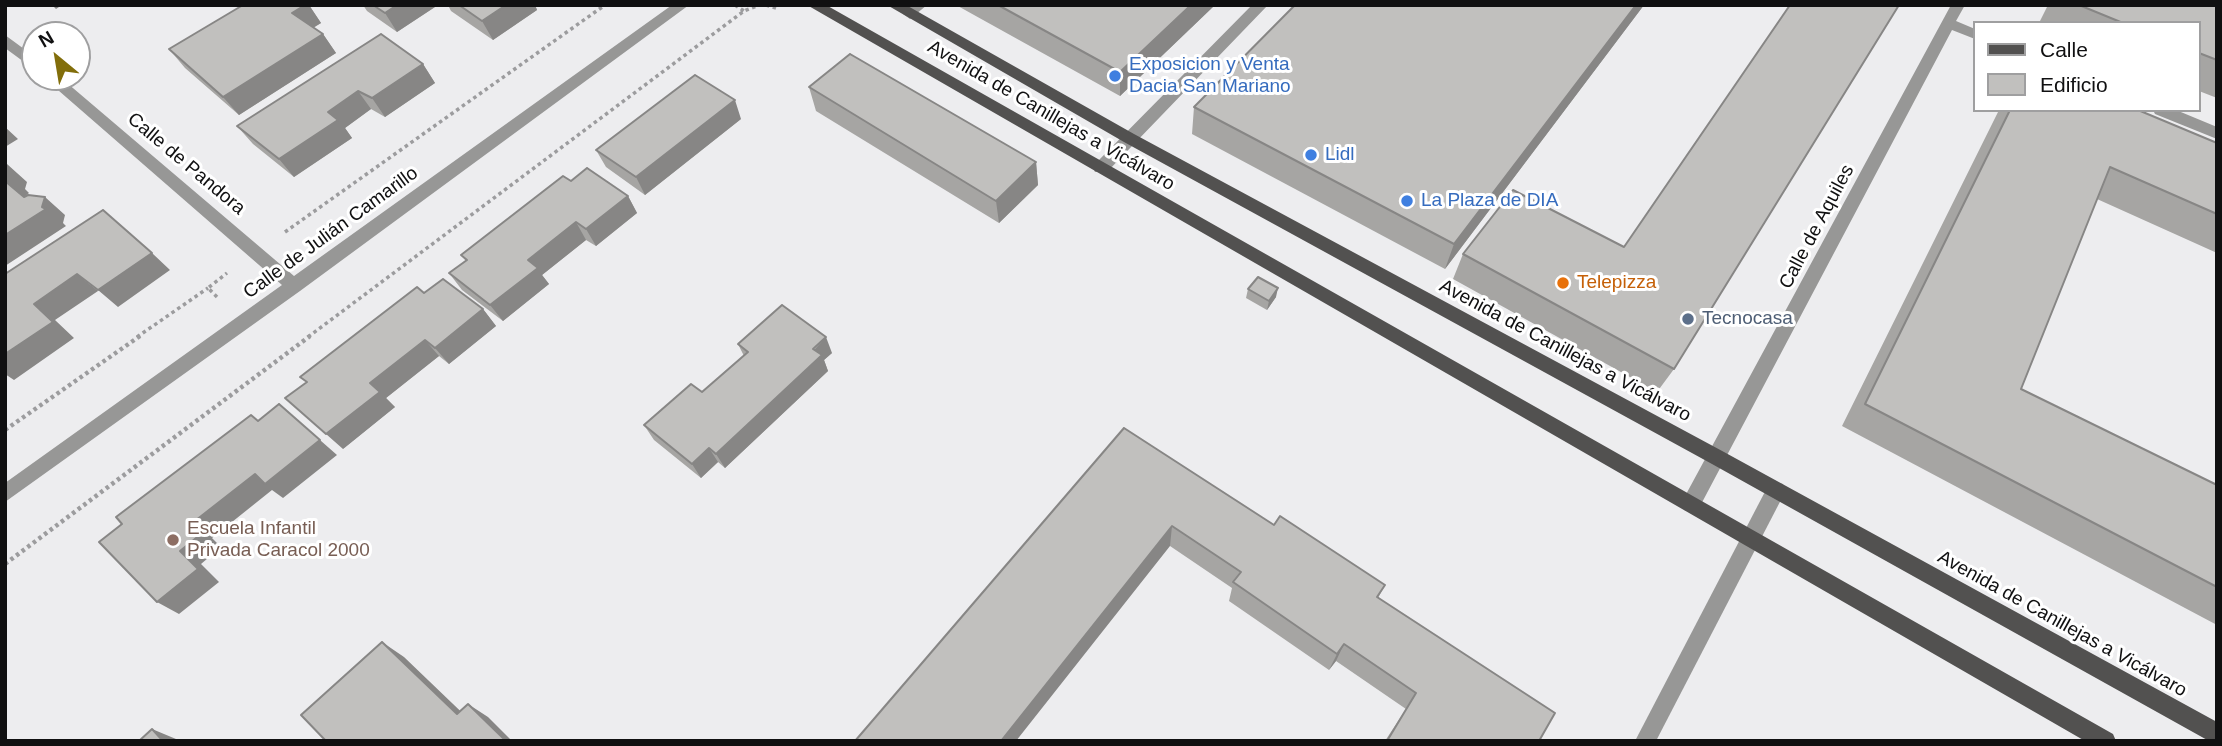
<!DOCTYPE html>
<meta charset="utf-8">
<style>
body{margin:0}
#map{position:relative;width:2222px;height:746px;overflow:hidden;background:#ededef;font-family:Helvetica,sans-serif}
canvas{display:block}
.frame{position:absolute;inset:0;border:7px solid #101011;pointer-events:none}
.legend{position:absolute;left:1973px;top:21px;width:228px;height:91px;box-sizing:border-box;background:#fff;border:2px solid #9f9fa0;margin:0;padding:9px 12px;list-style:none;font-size:21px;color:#101011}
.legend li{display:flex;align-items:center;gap:14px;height:35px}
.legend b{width:35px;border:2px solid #9f9fa0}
.north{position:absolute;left:21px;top:21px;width:70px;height:70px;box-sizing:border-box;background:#fff;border:2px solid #9f9fa0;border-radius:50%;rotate:330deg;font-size:19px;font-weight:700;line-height:28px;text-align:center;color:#101011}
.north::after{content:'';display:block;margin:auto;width:24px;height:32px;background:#826e0b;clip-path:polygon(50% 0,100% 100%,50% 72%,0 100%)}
</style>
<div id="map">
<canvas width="2222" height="746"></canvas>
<div class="frame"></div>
<ul class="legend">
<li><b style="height:9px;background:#525150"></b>Calle</li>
<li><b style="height:19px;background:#c1c0be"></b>Edificio</li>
</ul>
<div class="north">N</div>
</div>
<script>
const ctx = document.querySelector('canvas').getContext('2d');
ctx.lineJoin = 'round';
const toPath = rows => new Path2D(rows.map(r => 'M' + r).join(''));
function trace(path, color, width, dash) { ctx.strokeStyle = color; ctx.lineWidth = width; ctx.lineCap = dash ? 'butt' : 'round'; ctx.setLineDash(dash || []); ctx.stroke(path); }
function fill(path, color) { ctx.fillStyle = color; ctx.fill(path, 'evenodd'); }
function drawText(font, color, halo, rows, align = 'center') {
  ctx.font = font + ' Helvetica,sans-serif'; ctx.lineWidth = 6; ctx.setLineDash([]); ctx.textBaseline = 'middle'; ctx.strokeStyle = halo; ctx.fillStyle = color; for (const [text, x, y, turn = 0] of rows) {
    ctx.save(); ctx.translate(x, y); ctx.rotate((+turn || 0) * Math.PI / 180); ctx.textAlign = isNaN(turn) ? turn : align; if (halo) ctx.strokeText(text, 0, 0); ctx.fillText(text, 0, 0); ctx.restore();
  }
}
trace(toPath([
 [735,5,744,11],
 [766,5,779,9],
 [285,232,605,5],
 [217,297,208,288,227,273],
 [137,337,208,288],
 [308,337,744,11,759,5]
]), '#9c9c9e', 3.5, [3.5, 3.5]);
trace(toPath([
 [5,430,140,336],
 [5,564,310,336]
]), '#9c9c9e', 4.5, [3.5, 3.5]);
fill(toPath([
 [1776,482,1783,484,1785,490,1783,496,1656,741,1635,741,1769,484,1776,482]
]), '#979796');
fill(toPath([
 [672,5,689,5,300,291,5,502,5,483,282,285,43,77,60,77,294,276,672,5],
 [911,5,927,5,910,19,903,14,911,5],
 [1252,5,1268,5,1107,172,1095,172,1093,168,1095,164,1252,5],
 [1951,5,1965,5,1956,21,1975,29,1975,39,1952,30,1698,510,1691,512,1684,510,1682,504,1684,498,1951,5],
 [5,35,35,57,35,70,5,48,5,35],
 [2153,110,2176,110,2217,127,2217,139,2155,114,2153,110]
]), '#979796');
fill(toPath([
 [807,5,826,5,2113,734,2116,741,2085,741,807,5],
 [887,5,906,5,1134,134,1724,452,2217,722,2217,741,2209,741,1712,464,1124,142,887,5]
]), '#525150');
fill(toPath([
 [243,5,309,5,321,23,313,28,323,34,336,53,239,115,185,68,169,49],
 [363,5,438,5,397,32,367,11],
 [448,5,535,5,537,10,493,40,451,11],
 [956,5,1215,5,1120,96],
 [1644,5,1445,269,1192,134,1194,107],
 [2048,5,2217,5,2217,98,2199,91,2199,23,2039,23],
 [423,64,435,83,385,117,371,109,345,128,352,138,294,177,253,144,237,126],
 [809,87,1036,162,1038,185,999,223,816,111],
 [1999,110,2138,110,2217,143,2217,253,2097,199,2021,389,2217,485,2217,625,1842,426],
 [741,119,645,195,606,167,596,150],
 [571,181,628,196,637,213,596,246,586,240,542,275,549,284,503,321,462,290,449,273,466,261,461,255],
 [1463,254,1674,369,1657,392,1453,279],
 [1248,289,1276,297,1267,310,1246,298],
 [424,293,483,309,496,326,449,364,439,356,386,398,395,407,343,449],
 [738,344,832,353,824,360,828,371,725,468,718,462,701,478,654,440,644,425,702,392,744,356],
 [1124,428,1274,525,1385,585,1378,598,1539,741,1385,741,1406,709,1336,661,1329,670,1229,601,1232,588,1170,546]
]), '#a6a5a3');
fill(toPath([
 [52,5,62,5,56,9],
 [305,5,309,5,321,23,306,32,292,13],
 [397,5,438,5,397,32,385,13],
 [506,5,535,5,537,10,493,40,482,21],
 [1191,5,1215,5,1120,96,1120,72],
 [1636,5,1644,5,1445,269,1454,244],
 [323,34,336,53,239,115,223,97],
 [423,64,435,83,385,117,372,98],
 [358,91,371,109,345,128,352,138,294,177,279,159,328,112],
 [735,100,741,119,645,195,636,177],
 [5,127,18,139,5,147],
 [1036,162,1038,185,999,223,996,201],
 [7,164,27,182,25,189,29,193,24,197,42,207,45,197,65,215,63,223,66,226,5,266,5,169],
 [628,196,637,213,596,246,586,229],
 [576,222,586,240,542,275,549,284,503,321,490,305,528,260],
 [152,253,170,270,118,307,98,290],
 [77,274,98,291,55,320,74,338,14,380,5,374,5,354,34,304],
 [1278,288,1276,297,1267,310,1269,301],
 [483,309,496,326,449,364,435,348],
 [826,337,832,353,824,360,828,371,725,468,716,454],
 [425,340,439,356,386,398,395,407,343,449,326,434,370,383],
 [279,404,337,455,283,498,272,490,212,538,221,547,201,564,219,582,179,614,157,602,191,524],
 [709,448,718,462,701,478,692,464],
 [1172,526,1170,546,1016,741,1001,741],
 [382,642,404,657,477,727,457,714],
 [1344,644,1336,661,1329,670,1337,654],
 [468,704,488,717,512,741,504,741],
 [152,729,176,739,178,741,163,741]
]), '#878685');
const building = toPath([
 [243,5,305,5,292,13,323,34,223,97,169,49,243,5],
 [373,5,397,5,385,13,373,5],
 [459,5,506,5,482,21,459,5],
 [998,5,1191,5,1120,72,998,5],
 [1295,5,1636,5,1454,244,1194,107,1295,5],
 [1790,5,1899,5,1674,369,1463,254,1513,190,1624,247,1790,5],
 [2079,5,2217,5,2217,60,2199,53,2199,23,2123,23,2079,5],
 [381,34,423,64,372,98,358,91,328,112,338,120,279,159,237,126,381,34],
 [850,54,1036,162,996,201,809,87,850,54],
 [695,75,735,100,636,177,596,150,695,75],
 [2010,110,2138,110,2217,143,2217,214,2110,167,2021,389,2217,485,2217,587,1865,404,2010,110],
 [587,168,628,196,586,229,576,222,528,260,538,268,490,305,449,273,467,260,461,255,563,176,571,181,587,168],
 [5,181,24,197,28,195,45,197,42,207,46,209,5,235,5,181],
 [103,210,152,253,98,290,77,274,34,304,53,322,5,354,5,274,103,210],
 [1258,277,1278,288,1269,301,1248,289,1258,277],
 [443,279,483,309,435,348,425,340,370,383,380,392,326,434,285,398,307,382,300,377,417,287,424,293,443,279],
 [782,305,826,337,813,349,822,355,716,454,709,448,692,464,644,425,691,384,702,392,748,352,738,344,782,305],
 [279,404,320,440,265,484,255,474,191,524,201,534,180,551,198,569,157,602,99,542,122,524,116,517,251,415,258,421,279,404],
 [1124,428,1274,525,1280,516,1385,585,1377,597,1555,713,1539,741,1387,741,1416,693,1344,644,1337,654,1233,582,1241,572,1172,526,1001,741,855,741,1124,428],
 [382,642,457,714,468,704,505,740,326,741,301,715,382,642],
 [152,729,163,741,139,741,152,729]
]);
fill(building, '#c1c0be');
trace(building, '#878685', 2);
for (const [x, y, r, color] of [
 [1115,76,7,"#3f7fe0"],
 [1311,155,7,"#3f7fe0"],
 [1407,201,7,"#3f7fe0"],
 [1563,283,7,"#e8710a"],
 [1688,319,7,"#5c6f8a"],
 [173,540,7,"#8d6e63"]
]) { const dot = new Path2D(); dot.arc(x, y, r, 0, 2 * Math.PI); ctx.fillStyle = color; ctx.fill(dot); trace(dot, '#fff', 2.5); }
drawText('19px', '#366cbe', '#fff', [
 ["Exposicion y Venta",1129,65],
 ["Dacia San Mariano",1129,87],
 ["Lidl",1325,155],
 ["La Plaza de DIA",1421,201]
], 'left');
drawText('19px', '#101011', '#fff', [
 ["Avenida de Canillejas a Vicálvaro",1051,116,30],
 ["Calle de Pandora",186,164,40],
 ["Calle de Aquiles",1817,227,-62],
 ["Calle de Julián Camarillo",331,233,-36],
 ["Avenida de Canillejas a Vicálvaro",1565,351,28],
 ["Avenida de Canillejas a Vicálvaro",2062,624,29]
]);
drawText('19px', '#c56008', '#fff', [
 ["Telepizza",1577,283]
], 'left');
drawText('19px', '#4e5e75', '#fff', [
 ["Tecnocasa",1702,319]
], 'left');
drawText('19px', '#785e54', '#fff', [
 ["Escuela Infantil",187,529],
 ["Privada Caracol 2000",187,551]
], 'left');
</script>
